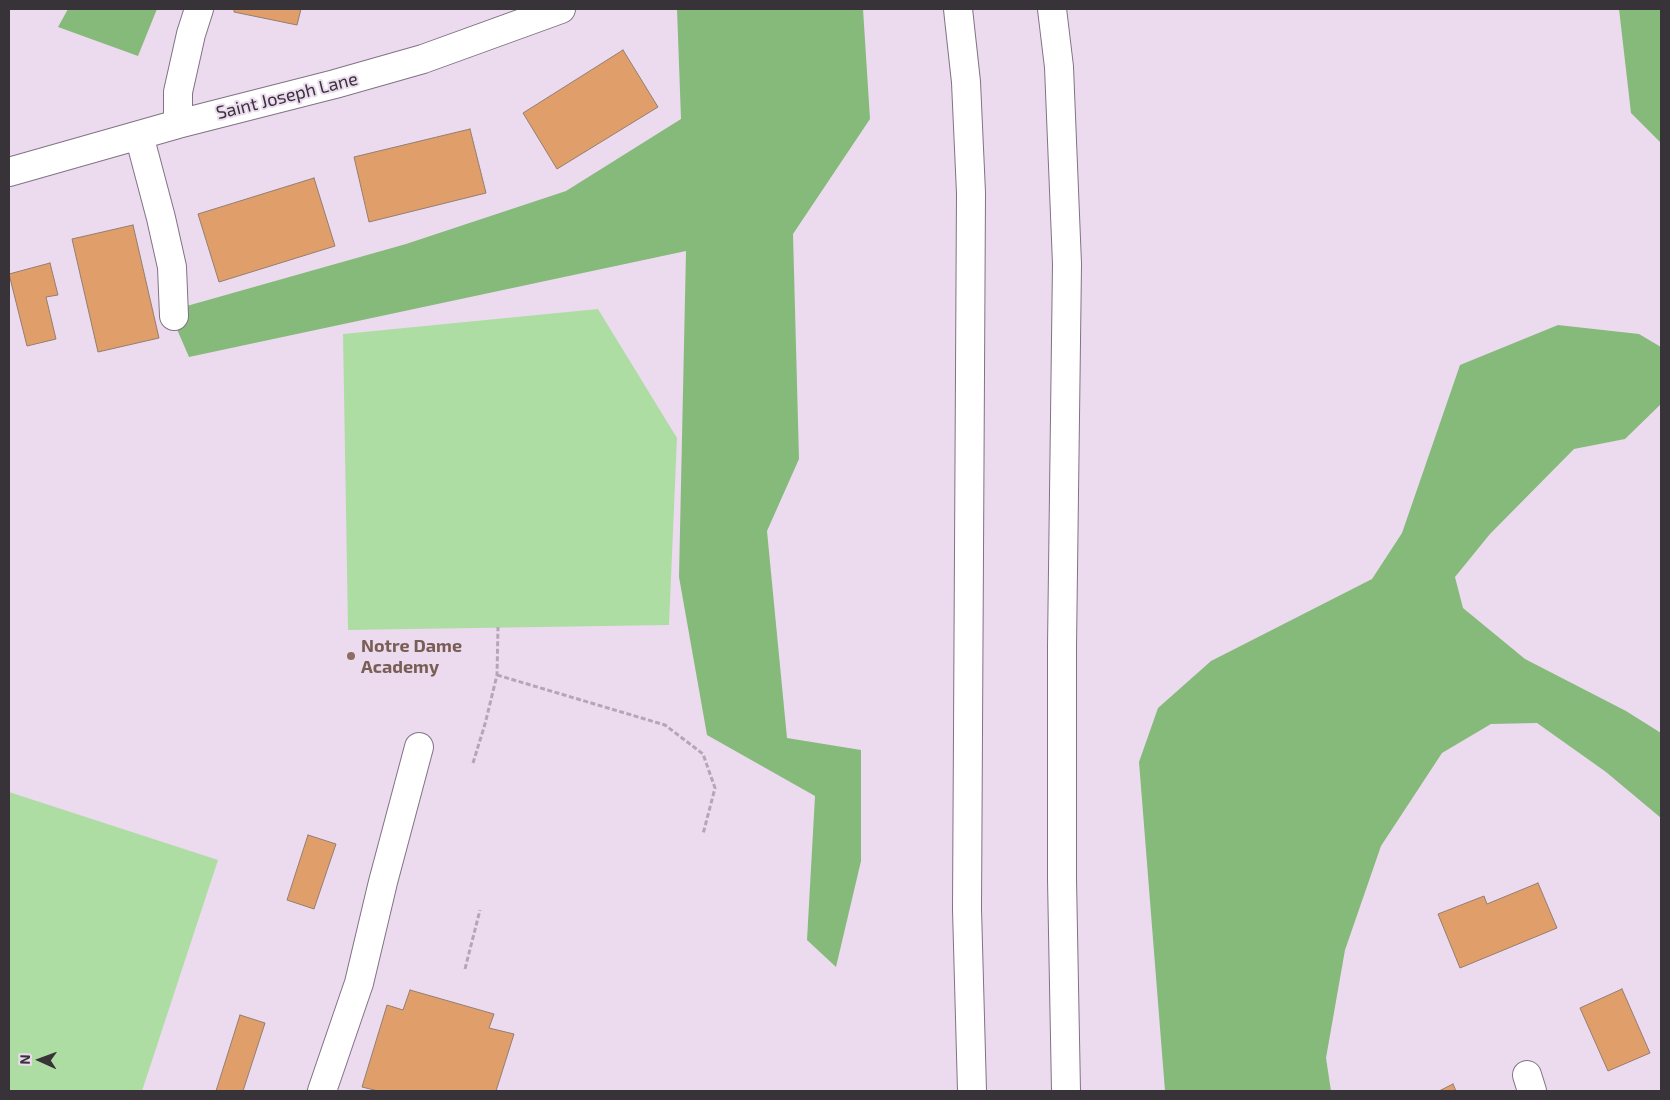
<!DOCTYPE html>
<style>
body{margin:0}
#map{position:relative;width:1670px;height:1100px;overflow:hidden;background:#ecdbef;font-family:"Exo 2",sans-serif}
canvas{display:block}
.frame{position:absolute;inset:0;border:10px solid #383239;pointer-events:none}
.north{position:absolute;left:15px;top:1035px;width:50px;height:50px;-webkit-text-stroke:4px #ecdbef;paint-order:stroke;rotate:272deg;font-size:14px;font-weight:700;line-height:20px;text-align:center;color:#383239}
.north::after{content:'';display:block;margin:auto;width:18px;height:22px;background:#383239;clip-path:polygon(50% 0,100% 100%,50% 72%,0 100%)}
</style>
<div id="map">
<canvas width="1670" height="1100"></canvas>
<div class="frame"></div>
<div class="north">N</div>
</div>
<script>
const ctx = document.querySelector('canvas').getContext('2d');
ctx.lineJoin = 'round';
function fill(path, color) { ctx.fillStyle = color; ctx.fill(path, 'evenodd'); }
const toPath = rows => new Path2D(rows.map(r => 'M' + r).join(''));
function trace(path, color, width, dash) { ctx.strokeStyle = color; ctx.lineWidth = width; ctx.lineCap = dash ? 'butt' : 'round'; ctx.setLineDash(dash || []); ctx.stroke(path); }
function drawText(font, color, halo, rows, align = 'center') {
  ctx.font = font + ' "Exo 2",sans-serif'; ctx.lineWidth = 4; ctx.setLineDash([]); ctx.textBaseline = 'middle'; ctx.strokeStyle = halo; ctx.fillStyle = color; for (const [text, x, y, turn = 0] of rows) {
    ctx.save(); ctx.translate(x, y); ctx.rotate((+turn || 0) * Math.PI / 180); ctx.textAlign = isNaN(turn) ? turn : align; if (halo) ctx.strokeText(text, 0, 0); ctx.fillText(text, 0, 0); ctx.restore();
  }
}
fill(toPath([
 [598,309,677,438,669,625,348,630,343,334],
 [9,792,218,860,142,1091,9,1091]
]), '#aedda4');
fill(toPath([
 [68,9,157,9,138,56,58,27],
 [677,9,863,9,870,119,793,234,799,459,767,531,787,738,861,750,861,861,836,967,807,940,815,796,707,735,679,577,686,251,189,357,169,311,406,244,566,191,681,119],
 [1619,9,1661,9,1661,143,1631,113],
 [1558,325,1639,334,1661,347,1661,404,1625,439,1574,449,1490,534,1455,577,1463,608,1525,659,1626,711,1661,733,1661,818,1606,772,1537,723,1491,724,1442,753,1381,846,1345,950,1326,1058,1331,1091,1165,1091,1139,762,1158,708,1211,661,1372,579,1402,533,1460,365]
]), '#86ba7b');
const building = toPath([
 [234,9,301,9,297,25,234,12,234,9],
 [623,50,658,107,557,169,523,113,623,50],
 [470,129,486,193,369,222,354,157,470,129],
 [314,178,335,246,219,282,198,214,314,178],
 [133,225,159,338,98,352,72,239,133,225],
 [50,263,58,295,46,297,56,339,27,346,9,274,50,263],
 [308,835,336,844,314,909,287,900,308,835],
 [1538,883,1557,928,1460,968,1438,914,1484,896,1487,904,1538,883],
 [1622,989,1650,1053,1608,1071,1580,1008,1622,989],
 [410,990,494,1014,489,1028,514,1034,496,1091,378,1091,362,1087,387,1005,403,1010,410,990],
 [240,1015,265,1023,243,1091,216,1091,240,1015],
 [1453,1084,1456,1091,1439,1091,1453,1084]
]);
fill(building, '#e09e6a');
trace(building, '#927e70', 1);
const minor = toPath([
 [178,124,178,92,191,34,199,9],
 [139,135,161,218,172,267,174,316],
 [9,172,178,124,335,84,423,59,561,9],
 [1527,1075,1532,1091],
 [322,1091,359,983,383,882,419,747]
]);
const highway = toPath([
 [958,9,966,82,971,193,967,909,972,1091],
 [1052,9,1059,67,1067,264,1062,646,1062,879,1066,1091]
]);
trace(minor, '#817284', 30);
trace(highway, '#817284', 30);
trace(toPath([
 [497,675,665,725,703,754,715,788,703,834],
 [473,763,485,724,497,675,498,627],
 [465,969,480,910]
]), '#b4a6b6', 3, [5, 2.5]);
trace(minor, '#fff', 28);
trace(highway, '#fff', 28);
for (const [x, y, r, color] of [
 [351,656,5,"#8d6e63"]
]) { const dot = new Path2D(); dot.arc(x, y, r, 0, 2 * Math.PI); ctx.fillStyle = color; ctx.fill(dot); trace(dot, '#ecdbef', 2); }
drawText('18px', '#383239', '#ecdbef', [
 ["Saint Joseph Lane",287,96,-14]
]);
drawText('bold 18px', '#785e54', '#ecdbef', [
 ["Notre Dame",361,646],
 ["Academy",361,667]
], 'left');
</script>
